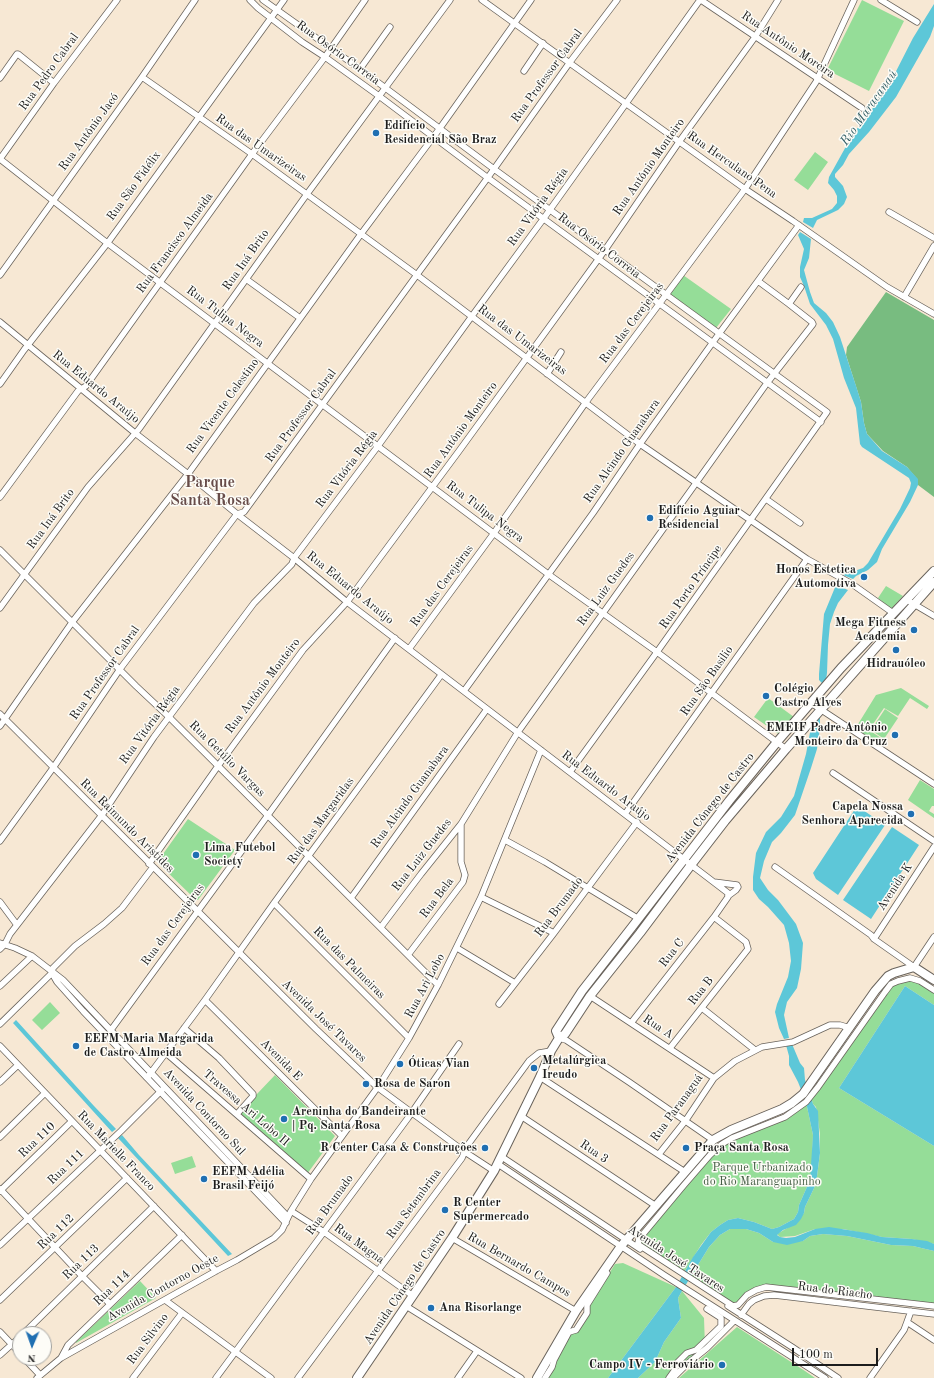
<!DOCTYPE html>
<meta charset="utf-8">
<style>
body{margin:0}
#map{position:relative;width:934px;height:1378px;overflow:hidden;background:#f7e8d4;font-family:"Old Standard TT",serif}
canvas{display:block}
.north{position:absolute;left:12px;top:1326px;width:40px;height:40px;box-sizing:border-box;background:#fdfcf7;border:1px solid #a3a29f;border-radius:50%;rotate:182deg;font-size:11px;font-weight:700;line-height:16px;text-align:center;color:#1c1c1c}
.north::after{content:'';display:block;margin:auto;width:14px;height:18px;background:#1f6fb2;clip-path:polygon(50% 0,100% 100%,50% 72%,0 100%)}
.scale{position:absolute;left:792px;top:1348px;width:86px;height:18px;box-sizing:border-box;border:2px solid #1c1c1c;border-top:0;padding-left:5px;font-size:12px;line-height:14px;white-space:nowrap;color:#1c1c1c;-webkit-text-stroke:3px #fdfcf7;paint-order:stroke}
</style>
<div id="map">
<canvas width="934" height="1378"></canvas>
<div class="north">N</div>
<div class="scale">100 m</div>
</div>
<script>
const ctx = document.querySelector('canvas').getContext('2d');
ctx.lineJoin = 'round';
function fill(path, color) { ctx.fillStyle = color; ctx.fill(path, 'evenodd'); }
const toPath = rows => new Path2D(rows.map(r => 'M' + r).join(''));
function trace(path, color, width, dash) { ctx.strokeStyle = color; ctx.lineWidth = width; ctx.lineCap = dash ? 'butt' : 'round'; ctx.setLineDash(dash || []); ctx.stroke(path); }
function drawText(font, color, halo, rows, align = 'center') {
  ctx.font = font + ' "Old Standard TT",serif'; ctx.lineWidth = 3; ctx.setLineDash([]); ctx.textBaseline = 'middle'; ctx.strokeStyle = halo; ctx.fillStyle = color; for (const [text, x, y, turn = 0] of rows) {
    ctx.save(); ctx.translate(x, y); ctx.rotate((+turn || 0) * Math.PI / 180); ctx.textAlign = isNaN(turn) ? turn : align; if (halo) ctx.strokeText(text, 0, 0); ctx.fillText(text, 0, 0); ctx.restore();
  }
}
fill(toPath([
 [862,0,904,21,869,91,827,70],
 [815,152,828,162,808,190,794,180],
 [683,275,731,309,716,328,669,294],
 [886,586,903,596,891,609,878,598],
 [901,688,929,706,927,709,910,698,898,716,884,708,869,730,884,740,880,745,855,729,876,695],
 [768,698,794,717,780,735,754,717],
 [885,709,898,718,884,739,871,730],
 [920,780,934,789,934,806,932,806,929,811,934,814,934,818,908,800],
 [188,819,235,850,198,900,196,900,158,863,158,861],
 [910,978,934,990,934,1005,905,986,839,1088,934,1146,934,1244,912,1239,882,1237,843,1229,815,1229,795,1236,780,1237,777,1234,789,1227,804,1213,805,1207,816,1184,820,1153,820,1134,816,1107,813,1104,811,1097,891,984],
 [50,1002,60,1013,42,1030,32,1020],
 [275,1075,335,1136,307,1174,239,1113],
 [806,1102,813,1135,812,1165,810,1180,799,1205,798,1212,794,1219,779,1227,772,1229,754,1222,738,1218,728,1220,720,1225,711,1232,701,1245,683,1274,639,1245,638,1240,722,1144,785,1117],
 [192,1156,196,1167,175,1174,171,1163],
 [730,1229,746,1229,759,1233,773,1242,803,1241,810,1236,823,1234,847,1236,891,1245,913,1246,934,1251,934,1306,760,1288,736,1306,690,1278,709,1247,720,1235],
 [623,1263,676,1287,608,1378,544,1378,615,1264],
 [140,1281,156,1298,76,1343,76,1342],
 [682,1291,704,1318,705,1347,669,1378,638,1378,655,1362,664,1342,681,1318,678,1298],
 [737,1327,805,1371,815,1378,679,1378]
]), '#95dd98');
fill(toPath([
 [886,292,934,320,934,497,918,485,917,479,907,467,883,451,867,434,864,423,861,402,846,355,847,347]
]), '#78bc80');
fill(toPath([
 [934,4,934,26,930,37,896,97,869,132,849,154,843,165,835,174,835,177,843,186,847,197,844,204,838,210,817,220,813,228,803,222,804,218,812,218,832,209,837,203,837,196,834,190,828,183,829,177,854,132,863,122,889,85,913,38],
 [800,232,811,239,809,258,804,270,810,292,814,303,826,313,833,322,840,337,857,389,861,402,864,423,867,434,882,451,907,467,918,479,918,485,910,502,882,549,877,562,868,570,856,576,853,579,843,575,863,568,868,563,900,509,910,488,911,483,909,478,862,447,860,444,856,408,844,378,833,339,826,325,810,304,804,286,800,277,800,267,804,249,798,235],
 [836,585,848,590,838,603,834,612,830,624,828,645,827,673,826,680,822,683,819,680,819,674,824,614],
 [820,717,820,728,817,749,811,768,795,815,781,833,772,842,764,861,760,878,768,890,778,900,796,924,803,943,801,969,797,988,787,1002,784,1015,789,1038,784,1039,779,1028,775,1012,777,1004,788,977,791,961,789,943,784,925,768,907,759,899,753,890,753,877,756,853,766,832,781,817,794,796,806,754,811,727],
 [857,806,885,825,838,895,816,879,813,873],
 [892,827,919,845,871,919,843,900],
 [905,986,934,1005,934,1146,839,1088],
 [16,1020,94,1106,116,1129,112,1132,13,1023],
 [792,1044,800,1063,804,1068,805,1080,811,1097,813,1104,818,1111,820,1153,816,1184,805,1207,804,1213,801,1219,796,1225,783,1230,777,1235,780,1237,786,1238,795,1237,815,1229,829,1227,867,1233,882,1237,912,1239,927,1241,934,1244,934,1251,913,1246,891,1245,847,1236,823,1234,810,1236,803,1241,787,1245,773,1242,759,1233,746,1229,730,1229,720,1235,709,1247,682,1291,678,1298,681,1318,664,1342,655,1362,638,1378,608,1378,676,1287,693,1257,711,1232,720,1225,728,1220,738,1218,754,1222,772,1229,779,1227,794,1219,798,1212,799,1205,810,1180,813,1135,806,1102,798,1082,789,1065,789,1056,786,1045],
 [122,1135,139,1155,232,1254,228,1256,118,1138]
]), '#5dc7d8');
trace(toPath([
 [841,589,845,582]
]), '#5dc7d8', 1.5);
const street = toPath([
 [250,0,258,8,302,42,325,57,379,96,488,178,821,422],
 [263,0,360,69,494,169,827,412,657,652,570,772],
 [482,0,745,189,793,221,887,287,934,314],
 [701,0,862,108],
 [881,0,917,22],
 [360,69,390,27],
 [524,71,543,43],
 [142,77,252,154,417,275,640,444,807,559,852,584,893,613],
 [0,78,17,54,18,54,54,83],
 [0,159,102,239,548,574,657,652,786,749],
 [0,159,54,83,117,0],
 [889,212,934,238],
 [0,275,142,77,195,0],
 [246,279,300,318],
 [904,297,934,246],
 [789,304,801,287],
 [0,322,135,433,188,474,237,514,294,558,347,602,728,893,728,897,714,917,631,1023],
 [547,374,561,352],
 [0,384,24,350,109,241,284,0],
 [0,497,78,391,86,386,252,154,325,57,365,0],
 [766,499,800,523],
 [0,550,136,686,169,717,438,985],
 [907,600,934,616],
 [0,608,88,487,139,429,307,194,450,0],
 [409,649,494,533,586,402,745,189,816,82,854,0],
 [464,691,593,513,640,444,713,342,799,225],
 [811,703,934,784],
 [0,714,316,1029,377,1087,465,1152,494,1171],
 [0,726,73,621,188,474,361,234,440,128,531,0],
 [833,773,934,841],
 [625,814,807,559],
 [505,840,545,862,639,919],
 [0,841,53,768,120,669,234,518,237,514,244,512,494,169,570,62,617,0],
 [149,864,218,766,303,650,347,602,459,451,605,250,679,142,755,37,778,0],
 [775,867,871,935,874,939,914,967,934,937],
 [714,882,737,885,738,887,736,890,728,896],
 [481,897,554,933],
 [351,898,487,709],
 [0,902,17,925],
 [274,903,409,1038],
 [381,927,421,874,461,824,518,732,696,483,767,383,813,324,812,322,789,304,758,281],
 [874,939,934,847],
 [0,943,15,948,32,956,63,980,288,1217],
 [457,948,515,983],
 [0,949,5,944,10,934,17,925,102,815,154,737,230,635,254,603,292,564,294,558,378,446,472,316,544,218,700,0],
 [408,955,463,882,465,875,461,862,461,824],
 [52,973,53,968,75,946,104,924,122,908,153,867],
 [53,975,57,982,83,1011,286,1223],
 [0,986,32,956],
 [934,990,920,981,910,978,898,981,891,984,885,992,818,1087,806,1102,785,1117,732,1138,722,1144,710,1155,684,1185,639,1239,638,1243,639,1245,733,1306,738,1305,747,1295,756,1290,766,1287,934,1306],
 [590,996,714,1078],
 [205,1000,342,1136],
 [499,1004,554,933,637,822],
 [702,1008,755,1050],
 [0,1024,52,973],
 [184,1028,219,1058,253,1094,253,1096,237,1114],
 [111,1030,268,815,395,638],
 [559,1038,566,1040,629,1082,713,1140],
 [0,1046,216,1271],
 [670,1048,748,949,746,942,714,917],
 [166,1053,311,1179],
 [540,1077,685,1172],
 [147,1078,205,1000,274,903,441,675],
 [0,1082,18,1065],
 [521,1116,656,1206],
 [0,1137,45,1093],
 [659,1154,686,1120,714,1078,735,1061,762,1047,793,1042,830,1025,840,1025,850,1028],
 [502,1157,640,1249],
 [498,1164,664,1275,825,1378],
 [0,1189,82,1276,110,1304],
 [0,1191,72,1121],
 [291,1211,324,1232,413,1296],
 [452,1238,576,1311],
 [0,1245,121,1131,162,1090],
 [0,1300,127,1178],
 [165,1300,271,1378],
 [406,1306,521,1378],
 [728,1306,792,1347,838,1378],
 [911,1311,907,1322,934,1340],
 [741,1315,749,1304,754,1300,764,1296,774,1295,934,1314],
 [0,1332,20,1353],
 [23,1334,154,1206],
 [0,1355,20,1337],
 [24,1358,40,1375],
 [61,1358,68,1345,182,1235],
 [37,1378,61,1358,216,1271,237,1260,274,1238,282,1230,291,1211,311,1179,380,1084,409,1038,438,985,481,897,541,750],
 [133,1378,182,1313],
 [216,1378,408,1118,459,1044],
 [298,1378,462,1158,467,1146,529,1061,539,1053,551,1051],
 [458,1378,477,1351],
 [545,1378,552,1367,554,1360,569,1332,576,1330,587,1313,587,1305,607,1273],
 [669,1378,674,1371,677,1363,687,1353,696,1350,721,1326,721,1318,707,1309],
 [673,1378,686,1365,707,1348,734,1321],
 [870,1378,904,1330,907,1322]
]);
const secondary = toPath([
 [559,1038,556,1031,582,991,632,927,729,801,777,742,841,668,934,571],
 [357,1378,452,1238,494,1171,540,1077,551,1051,559,1038,565,1034,590,996,640,933,691,865,725,821,786,749,934,582],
 [537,1378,576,1311,621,1246,713,1140,731,1130,782,1109,792,1103,803,1094,875,991,888,976,894,973,914,967,934,980]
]);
trace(street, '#69635c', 7);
trace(secondary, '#69635c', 10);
trace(street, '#fff', 5.5);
trace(secondary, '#fff', 8);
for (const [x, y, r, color] of [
 [376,133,4,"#1f6fb2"],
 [650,518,4,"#1f6fb2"],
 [864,577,4,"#1f6fb2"],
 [914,630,4,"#1f6fb2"],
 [896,650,4,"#1f6fb2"],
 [766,696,4,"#1f6fb2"],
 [895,735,4,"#1f6fb2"],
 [911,814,4,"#1f6fb2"],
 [196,855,4,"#1f6fb2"],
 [76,1046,4,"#1f6fb2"],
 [400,1064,4,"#1f6fb2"],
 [534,1068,4,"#1f6fb2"],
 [366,1084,4,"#1f6fb2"],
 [284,1119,4,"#1f6fb2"],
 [485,1148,4,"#1f6fb2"],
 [686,1148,4,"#1f6fb2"],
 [204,1179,4,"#1f6fb2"],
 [445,1210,4,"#1f6fb2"],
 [431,1308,4,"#1f6fb2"],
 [722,1365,4,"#1f6fb2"]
]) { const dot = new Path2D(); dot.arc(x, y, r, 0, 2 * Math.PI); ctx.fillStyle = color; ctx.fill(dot); trace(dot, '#fdfcf7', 1.5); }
drawText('12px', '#1c1c1c', '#fdfcf7', [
 ["Rua Antônio Moreira",788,45,34],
 ["Rua Osório Correia",338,53,36],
 ["Rua Pedro Cabral",49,72,-54],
 ["Rua Professor Cabral",547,76,-54],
 ["Rua Antônio Jacó",89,132,-54],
 ["Rua das Umarizeiras",261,148,35],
 ["Rua Herculano Pena",732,165,35],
 ["Rua Antônio Monteiro",649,167,-55],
 ["Rua São Fidélix",134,186,-54],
 ["Rua Vitória Régia",538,207,-54],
 ["Rua Francisco Almeida",175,243,-54],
 ["Rua Osório Correia",599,246,37],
 ["Rua Iná Brito",246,260,-55],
 ["Rua Tulipa Negra",225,317,37],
 ["Rua das Cerejeiras",632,323,-53],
 ["Rua das Umarizeiras",522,340,37],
 ["Rua Eduardo Araújo",96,387,39],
 ["Rua Vicente Celestino",223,406,-54],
 ["Rua Professor Cabral",301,416,-54],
 ["Rua Antônio Monteiro",461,430,-54],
 ["Rua Alcindo Guanabara",622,451,-55],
 ["Rua Vitória Régia",347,469,-53],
 ["Rua Tulipa Negra",485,512,37],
 ["Rua Iná Brito",51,519,-54],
 ["Rua das Cerejeiras",442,586,-54],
 ["Rua Porto Príncipe",691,587,-55],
 ["Rua Eduardo Araújo",350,588,39],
 ["Rua Luiz Guedes",606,589,-54],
 ["Rua Professor Cabral",105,673,-55],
 ["Rua São Basilio",707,681,-55],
 ["Rua Antônio Monteiro",263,686,-53],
 ["Rua Vitória Régia",150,725,-54],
 ["Rua Getúlio Vargas",227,759,45],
 ["Rua Eduardo Araújo",606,786,37],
 ["Rua Alcindo Guanabara",410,797,-54],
 ["Avenida Cônego de Castro",710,808,-52],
 ["Rua das Margaridas",321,821,-54],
 ["Rua Raimundo Aristides",127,826,45],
 ["Rua Luiz Guedes",422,855,-52],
 ["Avenida K",895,887,-57],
 ["Rua Bela",437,898,-53],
 ["Rua Brumado",559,907,-53],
 ["Rua das Cerejeiras",173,925,-54],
 ["Rua C",672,953,-52],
 ["Rua das Palmeiras",349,963,45],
 ["Rua Ari Lobo",425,986,-62],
 ["Rua B",701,991,-52],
 ["Avenida José Tavares",324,1021,44],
 ["Rua A",658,1027,33],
 ["Avenida E",281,1060,45],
 ["Travessa Ari Lobo II",246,1108,41],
 ["Rua Paranaguá",677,1108,-54],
 ["Avenida Contorno Sul",204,1112,47],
 ["Rua 110",37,1140,-44],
 ["Rua Marielle Franco",116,1151,46],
 ["Rua 3",594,1152,34],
 ["Rua 111",66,1167,-44],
 ["Rua Setembrina",414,1204,-54],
 ["Rua Brumado",330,1205,-54],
 ["Rua 112",56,1232,-44],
 ["Rua Magna",359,1244,36],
 ["Avenida José Tavares",676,1259,33],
 ["Rua 113",81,1262,-44],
 ["Rua Bernardo Campos",519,1265,30],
 ["Avenida Cônego de Castro",405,1287,-56],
 ["Rua 114",112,1288,-44],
 ["Avenida Contorno Oeste",163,1288,-29],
 ["Rua do Riacho",835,1291,7],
 ["Rua Silvino",148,1339,-53]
]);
drawText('bold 12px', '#1c1c1c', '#fdfcf7', [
 ["Edifício",384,126],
 ["Residencial São Braz",384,140],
 ["Edifício Aguiar",658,511],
 ["Residencial",658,525],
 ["Honos Estetica",856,570,"right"],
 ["Automotiva",856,584,"right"],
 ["Mega Fitness",906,623,"right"],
 ["Academia",906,637,"right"],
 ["Hidrauóleo",896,664,"center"],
 ["Colégio",774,689],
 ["Castro Alves",774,703],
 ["EMEIF Padre Antônio",887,728,"right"],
 ["Monteiro da Cruz",887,742,"right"],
 ["Capela Nossa",903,807,"right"],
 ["Senhora Aparecida",903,821,"right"],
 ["Lima Futebol",204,848],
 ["Society",204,862],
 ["EEFM Maria Margarida",84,1039],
 ["de Castro Almeida",84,1053],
 ["Metalúrgica",542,1061],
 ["Ireudo",542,1075],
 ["Óticas Vian",408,1064],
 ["Rosa de Saron",374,1084],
 ["Areninha do Bandeirante",292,1112],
 ["| Pq. Santa Rosa",292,1126],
 ["R Center Casa & Construções",477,1148,"right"],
 ["Praça Santa Rosa",694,1148],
 ["EEFM Adélia",212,1172],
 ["Brasil Feijó",212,1186],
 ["R Center",453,1203],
 ["Supermercado",453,1217],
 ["Ana Risorlange",439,1308],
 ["Campo IV - Ferroviário",714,1365,"right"]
], 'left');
drawText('12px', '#466047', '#fdfcf7', [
 ["Parque Urbanizado",762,1168],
 ["do Rio Maranguapinho",762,1182]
]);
drawText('italic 13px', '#366067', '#fdfcf7', [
 ["Rio Maracanaú",869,108,-55]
]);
drawText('bold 16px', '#674c49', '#fdfcf7', [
 ["Parque",210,483],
 ["Santa Rosa",210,501]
]);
</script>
